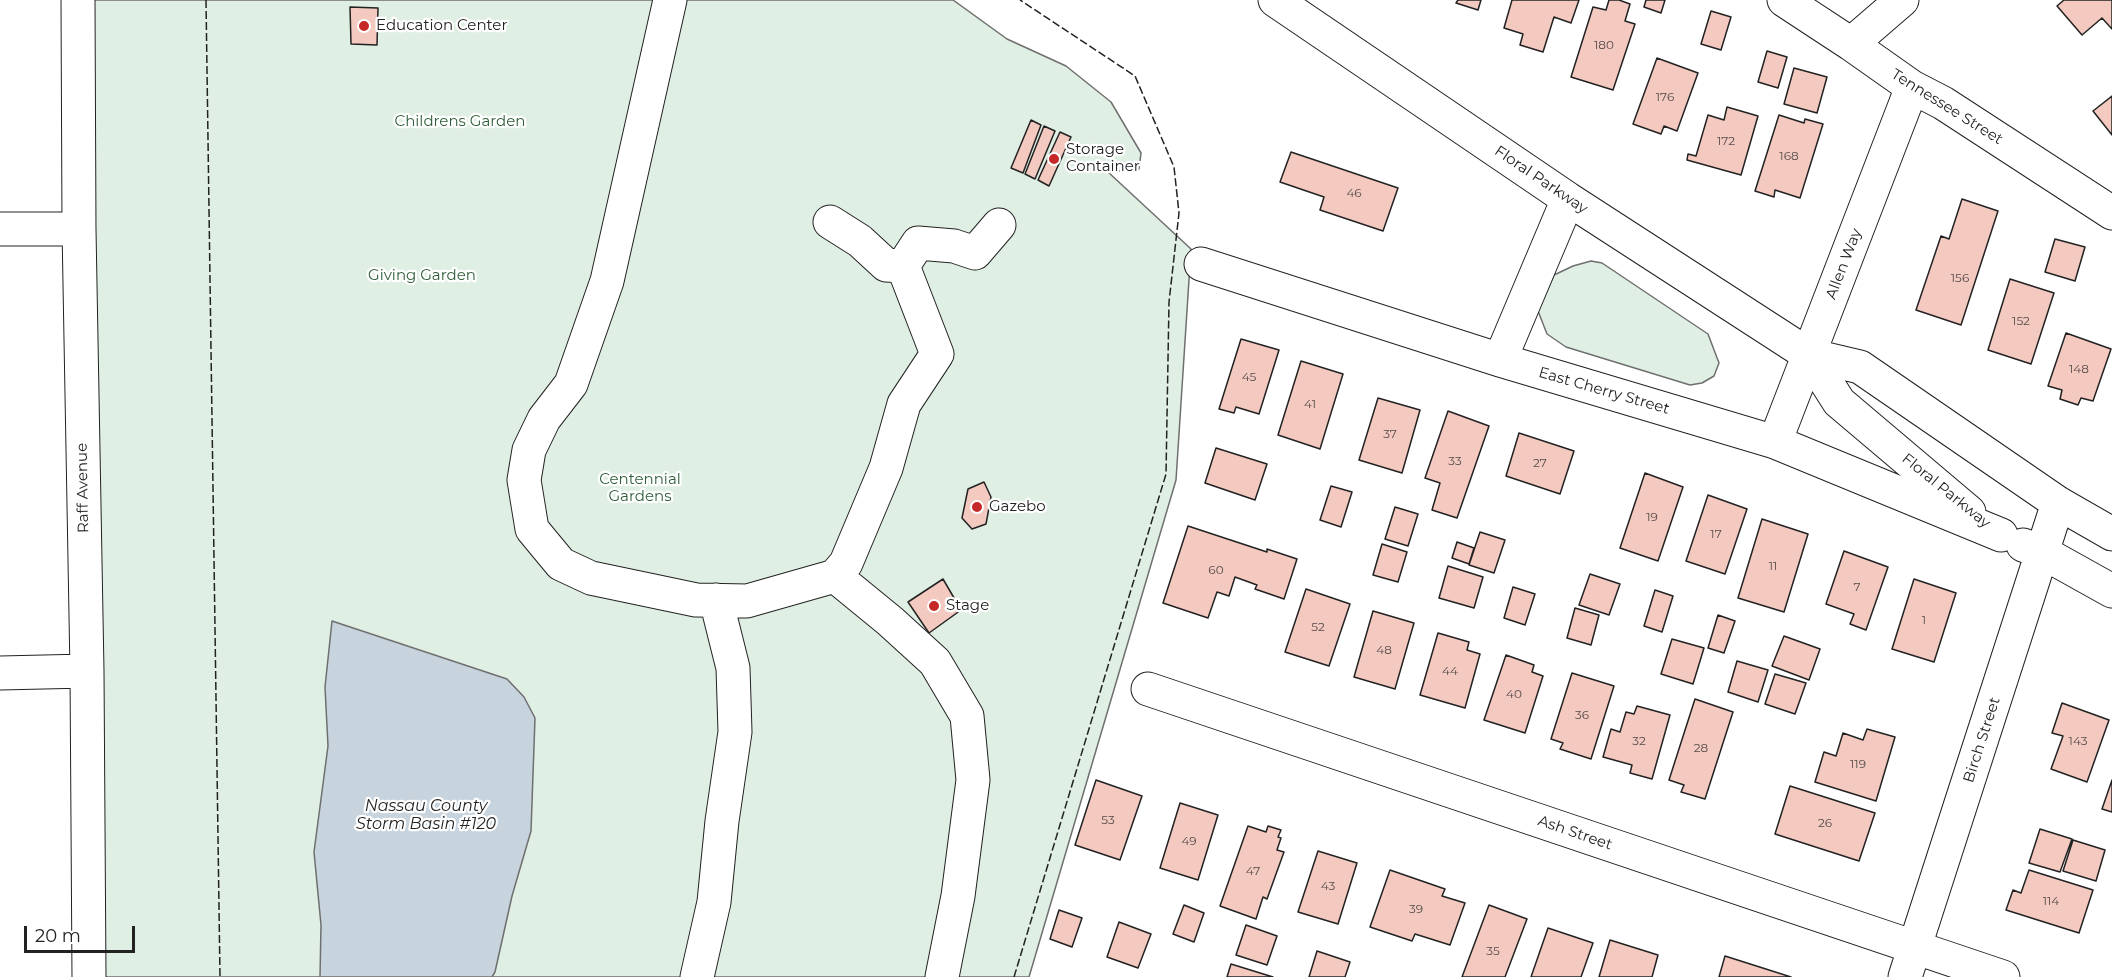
<!DOCTYPE html>
<style>
body{margin:0}
#map{position:relative;width:2112px;height:977px;overflow:hidden;background:#fff;font-family:Montserrat,sans-serif}
canvas{display:block}
.scale{position:absolute;left:24px;top:926px;width:111px;height:27px;box-sizing:border-box;border:3px solid #222;border-top:0;padding-left:8px;font-size:18px;line-height:21px;white-space:nowrap;color:#222;-webkit-text-stroke:4px #fff;paint-order:stroke}
</style>
<div id="map">
<canvas width="2112" height="977"></canvas>
<div class="scale">20 m</div>
</div>
<script>
const ctx = document.querySelector('canvas').getContext('2d');
ctx.lineJoin = 'round';
function fill(path, color) { ctx.fillStyle = color; ctx.fill(path, 'evenodd'); }
const toPath = rows => new Path2D(rows.map(r => 'M' + r).join(''));
function trace(path, color, width, dash) { ctx.strokeStyle = color; ctx.lineWidth = width; ctx.lineCap = dash ? 'butt' : 'round'; ctx.setLineDash(dash || []); ctx.stroke(path); }
function drawText(font, color, halo, rows, align = 'center') {
  ctx.font = font + ' Montserrat,sans-serif'; ctx.lineWidth = 4.5; ctx.setLineDash([]); ctx.textBaseline = 'middle'; ctx.strokeStyle = halo; ctx.fillStyle = color; for (const [text, x, y, turn = 0] of rows) {
    ctx.save(); ctx.translate(x, y); ctx.rotate((+turn || 0) * Math.PI / 180); ctx.textAlign = isNaN(turn) ? turn : align; if (halo) ctx.strokeText(text, 0, 0); ctx.fillText(text, 0, 0); ctx.restore();
  }
}
const green = toPath([
 [89,0,953,0,1007,39,1066,66,1111,102,1141,153,1139,169,1108,172,1191,249,1176,480,1029,977,93,977,89,0],
 [1591,261,1602,263,1708,334,1719,363,1714,376,1702,383,1690,385,1566,347,1547,334,1538,311,1554,275,1573,266,1591,261]
]);
fill(green, '#e0efe3');
trace(green, '#6f6f6f', 1.5);
const water = toPath([
 [332,621,507,679,524,697,535,718,531,831,512,896,495,972,492,977,320,977,321,925,314,852,328,746,325,687,332,621]
]);
fill(water, '#c7d3dd');
trace(water, '#6f6f6f', 1.5);
const building = toPath([
 [1458,0,1481,0,1478,10,1456,3,1458,0],
 [1512,0,1579,0,1571,23,1554,17,1543,52,1520,45,1523,34,1504,28,1512,0],
 [1609,0,1619,0,1630,4,1625,21,1635,24,1613,90,1571,77,1593,7,1606,10,1609,0],
 [1646,0,1665,0,1661,13,1644,7,1646,0],
 [2064,0,2112,0,2112,29,2102,18,2082,35,2057,6,2064,0],
 [350,7,378,8,377,45,351,44,350,7],
 [1711,11,1731,17,1721,50,1701,44,1711,11],
 [1767,51,1787,57,1778,88,1758,82,1767,51],
 [1657,58,1698,73,1677,131,1664,126,1661,134,1633,124,1657,58],
 [1794,68,1827,77,1817,113,1784,104,1794,68],
 [2112,96,2112,135,2093,111,2112,96],
 [1727,107,1758,116,1741,175,1687,160,1688,154,1696,156,1708,115,1724,120,1727,107],
 [1779,115,1804,123,1805,119,1823,124,1800,198,1775,190,1774,197,1755,191,1779,115],
 [1031,120,1041,125,1023,173,1011,168,1031,120],
 [1044,126,1055,131,1035,179,1025,174,1044,126],
 [1060,132,1071,137,1049,186,1038,180,1060,132],
 [1291,152,1398,188,1383,231,1320,210,1324,197,1280,182,1291,152],
 [1962,199,1998,211,1961,325,1916,310,1941,236,1949,239,1962,199],
 [2055,239,2085,247,2075,281,2045,272,2055,239],
 [2010,279,2054,293,2031,364,1988,350,2010,279],
 [2066,333,2111,349,2093,401,2081,398,2078,405,2060,399,2062,390,2048,386,2066,333],
 [1241,339,1279,350,1259,414,1236,407,1234,413,1219,409,1241,339],
 [1301,361,1343,374,1320,449,1278,435,1301,361],
 [1378,398,1420,410,1402,473,1359,460,1378,398],
 [1448,411,1489,426,1457,518,1432,510,1440,483,1425,478,1448,411],
 [1519,433,1574,451,1560,494,1506,476,1519,433],
 [1216,448,1267,464,1255,500,1205,483,1216,448],
 [1645,473,1683,487,1658,561,1620,548,1645,473],
 [984,482,991,497,986,524,972,529,962,518,968,489,984,482],
 [1331,486,1352,492,1341,527,1320,520,1331,486],
 [1708,495,1747,509,1725,574,1686,561,1708,495],
 [1395,507,1418,514,1408,546,1385,539,1395,507],
 [1762,519,1808,534,1784,612,1738,598,1762,519],
 [1188,526,1267,552,1267,549,1297,559,1284,599,1255,589,1257,585,1235,577,1229,596,1217,592,1208,618,1163,603,1188,526],
 [1480,532,1505,540,1494,573,1469,565,1480,532],
 [1457,542,1474,548,1469,564,1452,558,1457,542],
 [1382,544,1407,552,1398,582,1373,575,1382,544],
 [1844,551,1888,567,1866,630,1850,624,1854,614,1826,604,1844,551],
 [1448,566,1483,577,1474,608,1439,598,1448,566],
 [1590,574,1620,584,1609,615,1579,605,1590,574],
 [943,579,961,610,929,633,908,602,943,579],
 [1914,579,1956,593,1934,662,1892,649,1914,579],
 [1513,587,1535,594,1525,625,1504,618,1513,587],
 [1306,589,1350,604,1329,666,1285,652,1306,589],
 [1655,590,1673,596,1662,632,1644,626,1655,590],
 [1575,608,1599,615,1591,645,1567,638,1575,608],
 [1373,611,1414,623,1395,689,1354,677,1373,611],
 [1718,615,1735,621,1724,653,1708,648,1718,615],
 [1438,633,1469,642,1467,650,1480,654,1465,708,1420,695,1438,633],
 [1784,636,1820,649,1809,680,1772,666,1784,636],
 [1672,639,1704,648,1693,684,1661,674,1672,639],
 [1506,655,1534,665,1532,672,1543,676,1525,733,1484,720,1506,655],
 [1737,661,1768,670,1758,702,1728,692,1737,661],
 [1572,673,1614,686,1591,759,1560,749,1563,743,1551,739,1572,673],
 [1775,674,1806,683,1795,714,1765,704,1775,674],
 [1695,699,1733,712,1705,799,1681,792,1684,785,1669,780,1695,699],
 [2062,703,2109,720,2087,782,2051,769,2063,736,2052,733,2062,703],
 [1637,706,1670,715,1652,779,1630,773,1632,765,1603,757,1611,729,1620,732,1626,712,1634,714,1637,706],
 [1867,729,1895,737,1876,801,1815,782,1824,752,1836,756,1843,733,1863,740,1867,729],
 [1096,780,1142,796,1120,860,1075,845,1096,780],
 [2112,780,2112,812,2102,809,2112,780],
 [1790,786,1875,813,1859,861,1775,834,1790,786],
 [1180,803,1218,815,1198,880,1160,868,1180,803],
 [1248,826,1266,832,1268,826,1281,830,1278,837,1281,838,1277,850,1284,852,1267,899,1263,897,1256,919,1220,906,1248,826],
 [2040,829,2072,839,2060,872,2029,863,2040,829],
 [2073,840,2105,850,2096,881,2063,871,2073,840],
 [1318,851,1357,863,1338,924,1298,912,1318,851],
 [1390,870,1445,889,1442,896,1465,903,1450,945,1415,934,1412,941,1370,927,1390,870],
 [2029,870,2093,890,2079,933,2006,910,2013,890,2021,893,2029,870],
 [1184,905,1204,913,1194,942,1173,934,1184,905],
 [1489,905,1527,919,1505,977,1462,977,1489,905],
 [1059,910,1082,918,1072,947,1050,939,1059,910],
 [1119,922,1151,934,1138,968,1107,957,1119,922],
 [1246,925,1277,936,1267,965,1236,955,1246,925],
 [1548,928,1593,943,1581,977,1531,977,1548,928],
 [1610,940,1658,955,1652,977,1599,977,1610,940],
 [1317,951,1350,962,1345,977,1309,977,1317,951],
 [1725,956,1791,977,1719,977,1725,956],
 [1231,964,1273,977,1227,977,1231,964]
]);
fill(building, '#f3c9c0');
trace(building, '#222', 1.5);
const minor = toPath([
 [78,0,79,229,87,671,89,977],
 [670,0,607,281,571,384,544,419,529,450,524,480,532,529,561,564,591,578,696,600,747,601,835,576,846,563,886,468,904,404,937,354,903,266,918,243,954,246,975,253,999,225],
 [1275,0,1568,199,1809,355,1860,367,2058,503,2112,534],
 [1784,0,1851,44,1912,87,1943,103,2112,213],
 [1851,44,1902,0],
 [830,222,860,241,886,265,903,266],
 [0,229,79,229],
 [1201,264,1500,360,1775,442,2001,535],
 [1809,355,1839,402,1969,512],
 [1500,360,1568,199],
 [1775,442,1912,87],
 [2023,545,2042,552,2112,591],
 [835,576,890,621,935,662,967,716,973,780,958,896,942,977],
 [0,673,87,671],
 [1148,689,2003,977],
 [697,977,714,902,722,821,735,732,733,668,716,600],
 [1905,977,2058,503]
]);
trace(minor, '#222', 35);
trace(minor, '#fff', 33);
trace(toPath([
 [206,0,220,977],
 [1014,977,1166,474,1169,302,1179,213,1174,167,1135,76,1020,0]
]), '#222', 1.5, [8, 3]);
for (const [x, y, r, color] of [
 [364,26,6,"#c62828"],
 [1054,159,6,"#c62828"],
 [977,507,6,"#c62828"],
 [934,606,6,"#c62828"]
]) { const dot = new Path2D(); dot.arc(x, y, r, 0, 2 * Math.PI); ctx.fillStyle = color; ctx.fill(dot); trace(dot, '#fff', 2); }
drawText('12px', '#564c4a', null, [
 ["180",1604,45],
 ["176",1665,97],
 ["172",1726,141],
 ["168",1789,156],
 ["46",1354,193],
 ["156",1960,278],
 ["152",2021,321],
 ["148",2079,369],
 ["45",1249,377],
 ["41",1310,404],
 ["37",1390,434],
 ["33",1455,461],
 ["27",1540,463],
 ["19",1652,517],
 ["17",1716,534],
 ["11",1773,566],
 ["60",1216,570],
 ["7",1857,587],
 ["1",1924,620],
 ["52",1318,627],
 ["48",1384,650],
 ["44",1450,671],
 ["40",1514,694],
 ["36",1582,715],
 ["32",1639,741],
 ["143",2078,741],
 ["28",1701,748],
 ["119",1858,764],
 ["53",1108,820],
 ["26",1825,823],
 ["49",1189,841],
 ["47",1253,871],
 ["43",1328,886],
 ["114",2051,901],
 ["39",1416,909],
 ["35",1493,951]
]);
drawText('15px', '#222', '#fff', [
 ["Education Center",376,26],
 ["Storage",1066,150],
 ["Container",1066,167],
 ["Gazebo",989,507],
 ["Stage",946,606]
], 'left');
drawText('15px', '#222', '#fff', [
 ["Tennessee Street",1947,107,32],
 ["Floral Parkway",1541,180,34],
 ["Allen Way",1844,264,-69],
 ["East Cherry Street",1604,391,16],
 ["Raff Avenue",83,488,-91],
 ["Floral Parkway",1946,491,39],
 ["Birch Street",1982,740,-72],
 ["Ash Street",1575,833,19]
]);
drawText('15px', '#2f5e38', '#fff', [
 ["Childrens Garden",460,122],
 ["Giving Garden",422,276],
 ["Centennial",640,480],
 ["Gardens",640,497]
]);
drawText('italic 16px', '#222', '#fff', [
 ["Nassau County",426,806],
 ["Storm Basin #120",426,824]
]);
</script>
